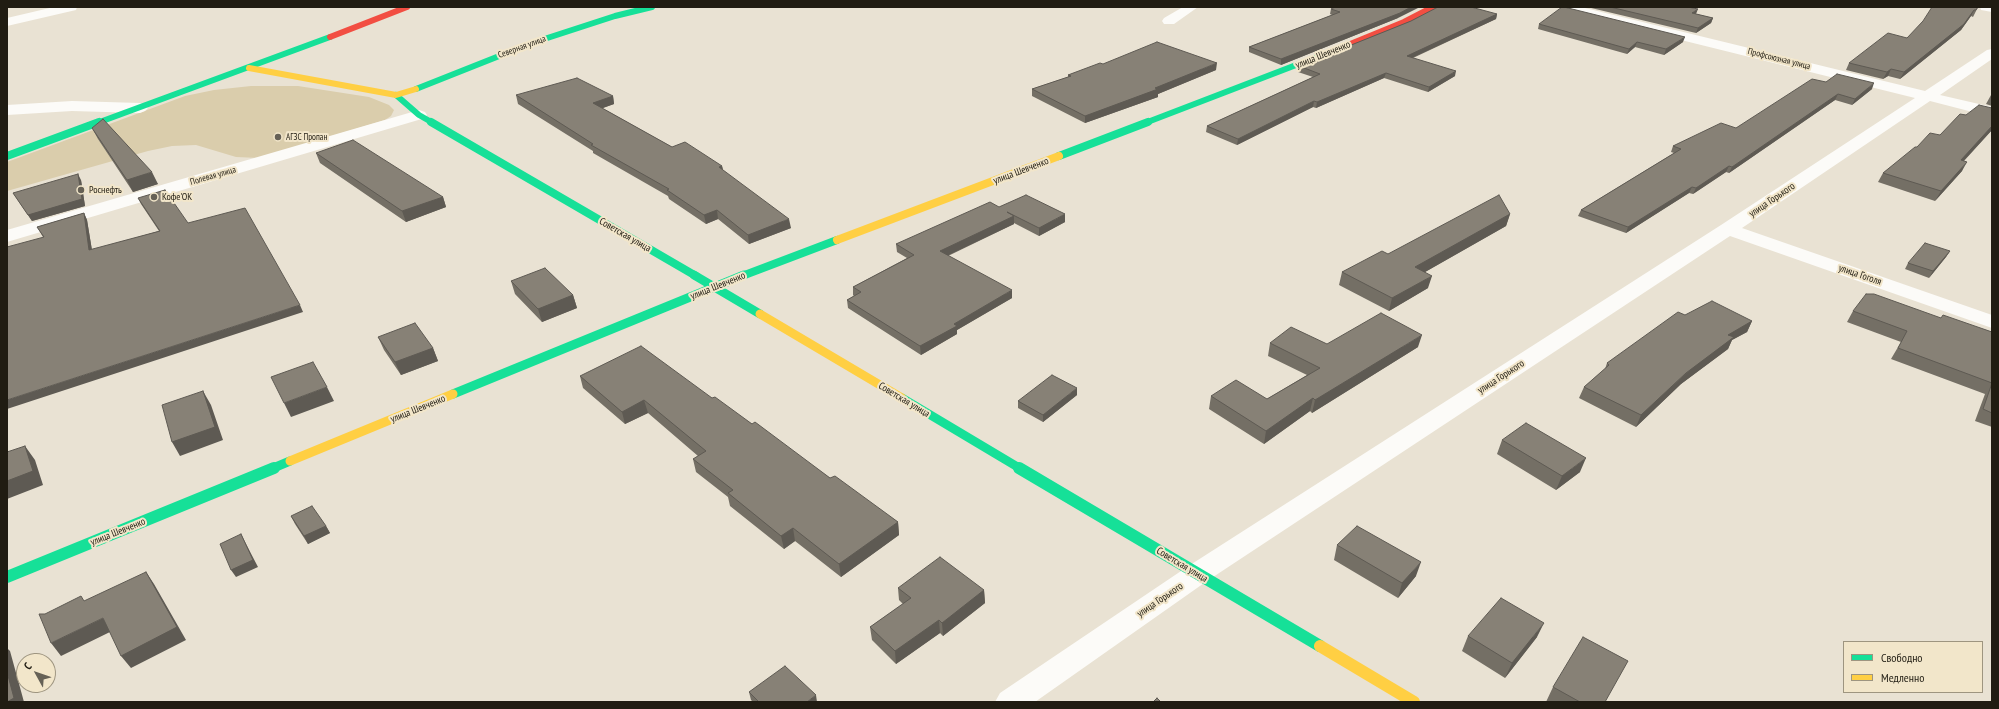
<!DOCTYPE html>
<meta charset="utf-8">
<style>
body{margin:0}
#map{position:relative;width:1999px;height:709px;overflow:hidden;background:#e9e2d3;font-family:"PT Sans Narrow",sans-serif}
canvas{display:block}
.frame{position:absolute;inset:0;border:8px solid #201c12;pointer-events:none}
.legend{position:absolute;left:1843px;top:641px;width:140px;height:52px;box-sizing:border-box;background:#f2e6ca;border:1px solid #9e9580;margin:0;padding:5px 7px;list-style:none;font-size:12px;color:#201c12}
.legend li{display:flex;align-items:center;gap:8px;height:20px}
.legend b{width:20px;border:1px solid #9e9580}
.north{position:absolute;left:16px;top:653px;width:40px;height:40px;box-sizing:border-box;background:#f2e6ca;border:1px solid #9e9580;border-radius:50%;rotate:310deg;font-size:11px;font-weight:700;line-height:16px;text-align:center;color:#201c12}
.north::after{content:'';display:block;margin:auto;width:14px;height:18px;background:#666156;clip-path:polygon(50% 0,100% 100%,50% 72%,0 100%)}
</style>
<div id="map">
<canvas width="1999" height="709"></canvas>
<div class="frame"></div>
<ul class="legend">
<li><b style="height:5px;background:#16e098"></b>Свободно</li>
<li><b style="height:5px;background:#ffcf43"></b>Медленно</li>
</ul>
<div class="north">С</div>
</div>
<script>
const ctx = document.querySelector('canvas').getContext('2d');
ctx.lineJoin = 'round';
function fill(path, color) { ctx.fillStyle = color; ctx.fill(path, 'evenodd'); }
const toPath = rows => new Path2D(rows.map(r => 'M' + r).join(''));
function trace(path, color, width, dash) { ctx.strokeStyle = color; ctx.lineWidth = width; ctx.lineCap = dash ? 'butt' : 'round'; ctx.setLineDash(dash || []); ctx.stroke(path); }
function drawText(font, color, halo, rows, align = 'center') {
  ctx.font = font + ' "PT Sans Narrow",sans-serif'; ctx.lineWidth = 4; ctx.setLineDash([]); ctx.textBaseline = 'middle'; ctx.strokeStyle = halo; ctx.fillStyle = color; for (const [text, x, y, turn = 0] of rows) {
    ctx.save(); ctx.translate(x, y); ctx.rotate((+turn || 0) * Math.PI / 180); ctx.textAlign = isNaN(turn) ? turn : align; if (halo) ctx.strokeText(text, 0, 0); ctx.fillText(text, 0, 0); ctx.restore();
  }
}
fill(toPath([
 [251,86,298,86,369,97,389,105,394,110,391,116,385,120,259,158,236,157,196,145,172,146,148,151,7,191,7,162,185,96,214,90]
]), '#dacdac');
fill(toPath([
 [54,7,77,7,76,10,7,26,7,18,54,7],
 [1183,7,1198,7,1174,24,1164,24,1162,21,1164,18,1183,7],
 [1559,7,1581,7,1925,91,1987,50,1992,49,1992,59,1940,95,1992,107,1992,117,1930,101,1742,228,1992,315,1992,328,1730,236,1207,581,1035,702,995,702,1000,693,1187,567,1721,225,1915,98,1560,10,1559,7],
 [1980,7,1992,7,1992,12,1981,10,1980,7],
 [72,101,140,103,145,105,148,108,145,111,140,113,72,111,7,115,7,105,72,101],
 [419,110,425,112,427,115,425,118,7,242,7,230,419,110]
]), '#fcfbf8');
trace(toPath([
 [416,89,532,43,615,16,652,7],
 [396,95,419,115,433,123],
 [97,123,330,37],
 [1145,123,1343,47]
]), '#16e098', 6);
trace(toPath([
 [431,122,696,276],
 [7,156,99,122],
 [1059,156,1148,122],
 [742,276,837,240]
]), '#16e098', 8);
trace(toPath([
 [694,275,760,314],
 [453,394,744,275],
 [902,398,1021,469],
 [271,469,290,461]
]), '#16e098', 9);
trace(toPath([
 [1019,468,1320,646],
 [7,577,274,468]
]), '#16e098', 12);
trace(toPath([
 [249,68,396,95,416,89]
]), '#ffcf43', 6);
trace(toPath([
 [837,240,1059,156]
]), '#ffcf43', 8);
trace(toPath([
 [760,314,902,398],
 [290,461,453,394]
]), '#ffcf43', 9);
trace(toPath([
 [1320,646,1414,702]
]), '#ffcf43', 12);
trace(toPath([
 [330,37,407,7],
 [1343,47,1404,22,1433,7]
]), '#f24e42', 6);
fill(toPath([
 [1587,7,1688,7,1696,14,1713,18,1711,23,1696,33],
 [1978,7,1973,17,1971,16,1961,30,1900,79,1888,76,1883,79,1846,70,1849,63],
 [1331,9,1398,18,1281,65,1249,52,1249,47,1332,15,1330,14],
 [1497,14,1496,19,1413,58,1455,76,1428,92,1384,78,1316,108,1313,107,1237,145,1206,132,1207,126,1313,77,1298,72,1299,66,1411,21],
 [1539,24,1683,42,1664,55,1635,47,1627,54,1538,29],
 [1103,64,1216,70,1158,94,1158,97,1085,123,1032,96,1032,89,1068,77,1068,75],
 [1826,82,1872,89,1852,105,1835,100,1729,173,1726,172,1693,194,1689,193,1626,233,1578,216,1581,210,1674,153,1671,152,1673,146,1736,128],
 [1992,94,1992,106,1986,104,1991,95],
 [516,95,613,96,614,104,602,108,672,147,722,166,723,170,791,228,749,244,718,219,706,224,669,199,668,196,593,153,593,151,518,104],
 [1992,108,1992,130,1964,161,1962,171,1935,201,1878,182,1883,173,1917,147,1940,135,1966,115],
 [92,128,158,184,133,192,98,139],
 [316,153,443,197,446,207,406,222,320,163],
 [81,180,85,206,32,221,13,193],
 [138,198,188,223,303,312,43,237,37,227,84,213,87,220,92,250,159,231,141,204],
 [999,207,1065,222,1039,236,1014,223,1014,224,948,256,1012,298,957,330,957,334,921,355,848,308,847,300,854,296,853,295,853,287,907,258,897,252,896,244],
 [1510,214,1506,226,1425,272,1428,288,1389,311,1339,285,1342,272,1388,254],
 [1950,251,1946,257,1929,278,1905,269,1908,263],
 [511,281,573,295,577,308,542,322,515,294],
 [1853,311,1941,318,1992,332,1992,427,1975,421,1985,394,1891,359,1901,342,1847,322],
 [1685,315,1752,321,1747,332,1732,340,1728,349,1681,384,1636,427,1579,398,1584,387,1605,369,1607,363],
 [378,337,433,348,438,361,401,375,384,350],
 [1270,343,1327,344,1418,347,1312,413,1310,411,1264,444,1209,409,1211,396,1267,399,1307,375,1268,356],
 [580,376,712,398,752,424,830,478,898,522,899,535,841,577,795,541,784,549,730,506,728,497,696,472,693,459,698,456,648,413,625,424,583,388],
 [1077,395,1043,422,1018,408,1018,401],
 [1502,440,1580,472,1556,490,1497,454],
 [291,516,326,526,330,533,308,544,295,524],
 [1337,545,1416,576,1398,598,1334,560],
 [898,588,984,590,985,603,943,636,940,633,896,664,872,640,870,627,903,604,899,600],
 [1468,636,1537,637,1505,678,1462,651],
 [1553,687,1605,702,1546,702],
 [749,692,817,702,753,702,751,700]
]), '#746f65');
fill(toPath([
 [1411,7,1420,7,1398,18,1281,65,1281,59],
 [1698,9,1696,14,1692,13],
 [1974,10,1971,16,1961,30,1900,79,1904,72],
 [1497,14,1496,19,1405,61,1407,56],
 [1713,18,1711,23,1696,33,1698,28],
 [1685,37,1683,42,1664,55,1666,49],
 [1637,42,1635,47,1627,54,1629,49],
 [1217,63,1216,70,1158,94,1158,97,1085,123,1085,116],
 [1891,69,1888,76,1883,79,1887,72],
 [1456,71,1455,76,1428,92,1429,87],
 [1386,73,1384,78,1316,108,1317,102],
 [1874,83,1872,89,1852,105,1855,99],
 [1838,94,1835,100,1729,173,1732,167],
 [613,96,614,104,595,111,593,103],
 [1314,101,1313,107,1237,145,1238,139],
 [1992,126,1992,130,1956,169,1961,160],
 [1967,162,1962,171,1935,201,1941,191],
 [722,166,724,174,719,167],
 [1729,166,1726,172,1693,194,1696,188],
 [152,172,158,184,133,192,127,180],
 [78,174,81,180,85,206,32,221,28,215],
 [1692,187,1689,193,1626,233,1628,227],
 [443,197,446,207,406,222,402,211],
 [717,210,718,219,706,224,704,215],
 [84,213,87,220,93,257,89,250],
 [1065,214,1065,222,1039,236,1039,228],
 [1510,214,1506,226,1411,280,1415,267],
 [1014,216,1014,224,940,259,940,251],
 [789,219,791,228,749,244,748,235],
 [1950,251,1946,257,1929,278,1933,271],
 [1432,276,1428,288,1389,311,1392,298],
 [1012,290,1012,298,957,330,957,334,921,355,920,346,954,324],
 [573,295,577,308,542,322,538,309],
 [300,305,303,312,7,409,7,400],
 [1752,321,1747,332,1732,340,1728,349,1681,384,1636,427,1641,415,1728,335],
 [1422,335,1418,347,1312,413,1315,400],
 [433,348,438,361,401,375,395,362],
 [327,387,334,401,291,417,284,403],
 [1077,388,1077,395,1043,422,1043,415],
 [203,391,211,405,223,440,180,456,172,442],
 [1313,398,1310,411,1264,444,1266,431],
 [644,400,648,413,625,424,622,412],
 [25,446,35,460,43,485,7,499,7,481],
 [1586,458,1580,472,1556,490,1562,476],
 [898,522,899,535,841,577,839,564],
 [326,526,330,533,308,544,304,536],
 [793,528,795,541,784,549,781,536],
 [241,534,245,542,258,567,236,577,231,570],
 [1421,562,1416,576,1398,598,1402,583],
 [146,572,154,584,186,640,131,668,121,656],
 [984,590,985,603,943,636,942,623],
 [103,618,112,631,61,656,51,643],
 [939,620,940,633,896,664,895,651],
 [1544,623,1537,637,1505,678,1512,663],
 [7,648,10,651,24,702,7,702],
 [816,695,817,702,807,702]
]), '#5e5a53');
const building = toPath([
 [1335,7,1411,7,1400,13,1281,59,1249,47,1340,12,1331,9,1335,7],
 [1438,7,1471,7,1497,14,1407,56,1456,71,1429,87,1386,73,1317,102,1314,101,1238,139,1207,126,1320,74,1299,66,1411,21,1438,7],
 [1562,7,1564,7,1685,37,1666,49,1637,42,1629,49,1539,24,1562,7],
 [1610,7,1688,7,1698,9,1692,13,1713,18,1698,28,1610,7],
 [1932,7,1978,7,1976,10,1974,10,1964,24,1904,72,1891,69,1887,72,1849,63,1888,33,1907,38,1923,21,1932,7],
 [1157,42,1217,63,1155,88,1158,89,1085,116,1032,89,1071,76,1068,75,1100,63,1103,64,1157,42],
 [1837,74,1874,83,1855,99,1838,94,1732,167,1729,166,1696,188,1692,187,1628,227,1581,210,1681,149,1673,146,1721,123,1736,128,1812,79,1826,82,1837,74],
 [577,78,613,96,593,103,672,147,685,142,722,166,719,167,789,219,748,235,717,210,704,215,667,190,669,189,591,145,593,144,516,95,577,78],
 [1979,105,1992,108,1992,126,1961,160,1967,162,1941,191,1883,173,1915,147,1917,147,1930,133,1940,135,1960,114,1966,115,1979,105],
 [103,119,152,172,127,180,92,128,103,119],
 [353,140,443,197,402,211,316,153,353,140],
 [78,174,82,199,28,215,13,193,78,174],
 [165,190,188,223,245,208,300,305,7,400,7,247,44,237,37,227,84,213,89,250,160,231,138,198,165,190],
 [1026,195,1065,214,1039,228,1007,212,1014,216,940,251,1012,290,954,324,957,326,920,346,847,300,861,292,853,287,914,255,896,244,990,202,999,207,1026,195],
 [1499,195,1510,214,1415,267,1432,276,1392,298,1342,272,1382,251,1388,254,1499,195],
 [1925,243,1950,251,1933,271,1908,263,1925,243],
 [545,268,573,295,538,309,511,281,545,268],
 [1866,294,1874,294,1941,318,1943,315,1992,332,1992,383,1898,348,1907,331,1853,311,1866,294],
 [1712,301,1752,321,1728,335,1734,337,1686,373,1641,415,1584,387,1609,365,1607,363,1678,312,1685,315,1712,301],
 [1381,313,1422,335,1315,400,1313,398,1266,431,1211,396,1236,380,1267,399,1320,368,1270,343,1291,327,1327,344,1381,313],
 [415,323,433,348,395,362,378,337,415,323],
 [641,346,712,398,715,397,752,424,755,422,830,478,835,476,898,522,839,564,793,528,781,536,728,493,733,490,693,459,706,451,644,400,622,412,580,376,641,346],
 [313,362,327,387,284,403,271,377,313,362],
 [1052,375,1077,388,1043,415,1018,401,1052,375],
 [1992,383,1992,413,1983,409,1992,383],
 [203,391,215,427,172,442,162,405,203,391],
 [1526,423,1586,458,1562,476,1502,440,1526,423],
 [25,446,33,471,7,481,7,452,25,446],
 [312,506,326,526,304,536,291,516,312,506],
 [1357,526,1421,562,1402,583,1337,545,1357,526],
 [241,534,253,560,231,570,220,544,241,534],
 [940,557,984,590,942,623,939,620,895,651,870,627,911,598,898,588,940,557],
 [146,572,177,627,121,656,103,618,51,643,39,614,45,614,81,596,84,601,146,572],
 [1501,598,1544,623,1512,663,1468,636,1501,598],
 [1583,637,1628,661,1605,702,1580,702,1553,687,1583,637],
 [785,666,816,695,807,702,759,702,749,692,785,666],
 [7,672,14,698,7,702,7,672],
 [1157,698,1161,702,1153,702,1157,698]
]);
fill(building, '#878176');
trace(building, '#5e5a53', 1);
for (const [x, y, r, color] of [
 [278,137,4,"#666156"],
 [81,190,4,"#666156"],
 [154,197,4,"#666156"]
]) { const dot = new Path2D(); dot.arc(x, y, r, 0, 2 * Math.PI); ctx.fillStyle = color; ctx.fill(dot); trace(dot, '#f2e6ca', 1.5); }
drawText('9px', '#201c12', '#f2e6ca', [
 ["Северная улица",522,47,-20],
 ["Профсоюзная улица",1779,59,14],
 ["Полевая улица",213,176,-16]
]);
drawText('9px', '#201c12', '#f2e6ca', [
 ["АГЗС Пропан",286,137]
], 'left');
drawText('10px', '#201c12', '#f2e6ca', [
 ["улица Шевченко",1323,55,-22],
 ["улица Шевченко",1021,171,-21],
 ["улица Горького",1772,200,-34],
 ["Советская улица",625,235,30],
 ["улица Гоголя",1860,275,19],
 ["улица Шевченко",718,286,-22],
 ["улица Горького",1501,377,-33],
 ["Советская улица",904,400,31],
 ["улица Шевченко",418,409,-22],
 ["улица Шевченко",118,532,-22],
 ["Советская улица",1182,565,31],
 ["улица Горького",1160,600,-34]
]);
drawText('10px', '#201c12', '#f2e6ca', [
 ["Роснефть",89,190],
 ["Кофе'ОК",162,197]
], 'left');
</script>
